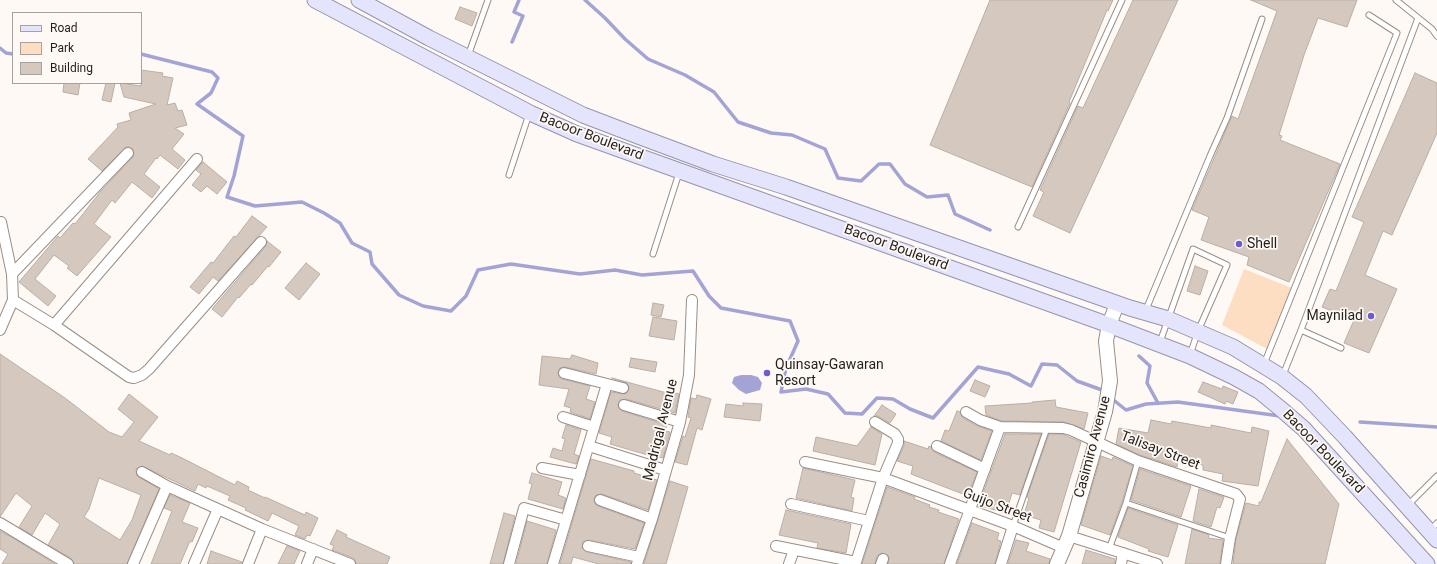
<!DOCTYPE html>
<style>
body{margin:0}
#map{position:relative;width:1437px;height:564px;overflow:hidden;background:#fef9f5;font-family:Roboto,sans-serif}
canvas{display:block}
.legend{position:absolute;left:12px;top:12px;width:130px;height:72px;box-sizing:border-box;background:#fef9f5;border:1px solid #a6a29e;margin:0;padding:5px 7px;list-style:none;font-size:12px;color:#231f1b}
.legend li{display:flex;align-items:center;gap:8px;height:20px}
.legend b{width:20px;border:1px solid #a6a29e}
</style>
<div id="map">
<canvas width="1437" height="564"></canvas>
<ul class="legend">
<li><b style="height:5px;background:#e4e5fd"></b>Road</li>
<li><b style="height:11px;background:#fedec3"></b>Park</li>
<li><b style="height:11px;background:#d5c9bf"></b>Building</li>
</ul>
</div>
<script>
const ctx = document.querySelector('canvas').getContext('2d');
ctx.lineJoin = 'round';
function fill(path, color) { ctx.fillStyle = color; ctx.fill(path, 'evenodd'); }
const toPath = rows => new Path2D(rows.map(r => 'M' + r).join(''));
function trace(path, color, width, dash) { ctx.strokeStyle = color; ctx.lineWidth = width; ctx.lineCap = dash ? 'butt' : 'round'; ctx.setLineDash(dash || []); ctx.stroke(path); }
function drawText(font, color, halo, rows, align = 'center') {
  ctx.font = font + ' Roboto,sans-serif'; ctx.lineWidth = 3.5; ctx.setLineDash([]); ctx.textBaseline = 'middle'; ctx.strokeStyle = halo; ctx.fillStyle = color; for (const [text, x, y, turn = 0] of rows) {
    ctx.save(); ctx.translate(x, y); ctx.rotate((+turn || 0) * Math.PI / 180); ctx.textAlign = isNaN(turn) ? turn : align; if (halo) ctx.strokeText(text, 0, 0); ctx.fillText(text, 0, 0); ctx.restore();
  }
}
fill(toPath([
 [1244,269,1292,288,1267,349,1222,325]
]), '#fedec3');
fill(toPath([
 [741,375,751,375,758,377,762,383,760,390,746,394,739,390,732,383,734,377]
]), '#a3a4d5');
trace(toPath([
 [585,0,605,18,625,39,648,59,685,75,714,92,738,122,771,133,792,135,825,149,838,178,861,181,879,164,890,164,905,184,927,197,948,195,955,214,990,230],
 [512,42,523,16,514,12,519,0],
 [0,48,6,53,13,54],
 [141,54,212,72,218,78,211,93,197,104,243,136,234,176,227,197,255,206,302,202,324,213,340,223,352,243,370,252,372,264,399,295,423,306,451,311,466,296,478,270,511,264,580,274,615,270,642,275,693,271,709,296,721,308,790,321,798,341,786,368,781,392,806,389,828,394,845,413,862,414,877,398,893,399,910,409,933,418,978,367,1009,374,1031,386,1042,364,1057,365,1077,381,1102,390,1105,393],
 [1139,356,1150,366,1147,383,1158,403],
 [1111,398,1126,410,1146,404,1178,402,1280,416],
 [1360,422,1437,427]
]), '#a3a4d5', 3.5);
const building = toPath([
 [990,0,1113,0,1108,11,1107,10,1069,102,1070,103,1032,187,930,145,990,0],
 [1133,0,1178,0,1070,233,1033,216,1044,192,1040,190,1078,106,1083,108,1133,0],
 [1251,0,1357,0,1347,27,1318,18,1304,55,1279,135,1282,136,1280,140,1340,164,1289,282,1247,265,1249,257,1201,240,1209,217,1192,210,1232,116,1238,119,1277,11,1251,0],
 [460,7,477,13,472,26,455,19,460,7],
 [141,70,163,73,162,76,173,78,167,105,175,103,178,111,182,110,187,125,175,128,184,134,172,149,185,160,178,169,160,155,157,159,156,158,144,174,160,187,152,198,132,182,115,203,112,200,94,224,111,237,77,276,67,268,69,266,54,255,35,279,56,296,48,306,19,282,58,236,60,238,73,223,75,224,101,191,133,157,134,154,133,149,129,147,126,147,102,171,88,159,118,127,117,124,131,120,129,113,156,104,124,97,120,83,141,86,141,70],
 [1415,73,1437,83,1437,133,1392,235,1383,231,1365,275,1397,289,1369,353,1344,343,1354,320,1322,307,1330,289,1336,291,1364,222,1352,217,1415,73],
 [64,83,80,83,78,95,63,92,64,83],
 [106,83,115,83,111,102,102,100,106,83],
 [203,162,227,182,217,194,207,186,201,192,192,185,201,174,196,170,203,162],
 [252,216,267,227,218,281,213,277,199,294,190,287,211,262,213,263,234,236,236,237,252,216],
 [267,241,281,252,269,267,268,266,252,285,251,284,239,298,238,297,222,317,212,309,266,246,267,241],
 [306,263,320,274,299,300,285,288,306,263],
 [1195,266,1208,271,1200,295,1187,291,1195,266],
 [653,303,664,305,661,317,651,315,653,303],
 [653,317,677,321,674,340,649,336,653,317],
 [0,354,65,398,109,432,122,437,134,422,118,409,129,394,158,417,139,441,170,455,171,453,182,458,235,485,237,481,249,487,248,490,265,498,265,497,305,515,306,512,318,518,310,536,307,535,305,539,295,535,299,526,272,513,268,521,245,510,246,508,228,500,230,496,207,486,206,488,198,484,195,491,142,466,136,469,137,476,159,489,127,564,74,564,71,558,48,545,60,524,45,513,32,535,19,527,32,506,16,493,0,517,0,354],
 [99,478,141,495,132,520,120,540,84,517,89,509,99,478],
 [572,355,598,363,596,374,565,367,560,368,558,372,559,377,562,379,590,386,586,399,595,402,590,419,570,412,571,408,564,406,569,389,539,385,542,356,570,359,572,355],
 [631,358,657,362,655,372,629,367,631,358],
 [612,378,667,393,668,391,679,394,675,413,626,399,620,400,618,404,619,409,622,411,667,425,665,431,670,432,663,458,658,457,658,458,610,444,612,437,599,433,611,392,624,394,627,393,629,389,627,383,612,378],
 [975,380,990,386,985,397,970,391,975,380],
 [1203,382,1222,389,1223,386,1238,392,1233,404,1226,401,1225,404,1198,392,1203,382],
 [697,395,711,399,702,430,697,428,687,465,675,462,683,436,685,437,691,418,688,417,691,398,696,399,697,395],
 [1055,400,1056,407,1088,413,1084,429,1064,422,1001,421,986,415,985,406,1032,403,1032,402,1055,400],
 [743,403,762,404,760,421,724,417,726,404,743,406,743,403],
 [882,405,896,414,890,423,878,416,874,416,882,405],
 [957,411,960,412,963,418,977,426,992,431,981,460,941,441,945,430,949,431,957,411],
 [1151,420,1171,424,1172,421,1211,428,1211,425,1251,433,1252,427,1269,431,1258,486,1222,481,1223,474,1203,470,1203,465,1178,460,1177,467,1140,455,1116,444,1119,428,1148,433,1151,420],
 [566,425,581,430,574,454,579,456,576,464,550,457,553,448,562,451,565,439,562,438,566,425],
 [871,427,882,434,875,465,813,451,816,437,857,446,871,427],
 [1005,434,1041,434,1020,495,1012,493,1006,513,981,506,982,501,980,501,1005,434],
 [1049,434,1062,434,1081,442,1054,532,1039,528,1041,520,1024,515,1029,498,1027,497,1049,434],
 [1287,439,1339,504,1325,564,1233,564,1236,539,1246,503,1259,506,1259,502,1261,502,1287,439],
 [904,441,928,449,929,446,931,447,934,452,977,472,968,496,911,474,913,466,897,461,904,446,904,441],
 [1101,456,1112,460,1113,457,1133,466,1122,502,1110,535,1081,525,1101,456],
 [591,459,634,471,634,473,657,480,648,510,602,494,596,495,594,498,595,504,598,506,644,523,635,549,589,540,583,542,582,548,587,552,631,562,631,564,599,564,573,557,571,564,560,564,591,459],
 [803,468,855,480,851,497,854,498,852,511,796,498,803,468],
 [1140,469,1191,486,1181,517,1131,500,1140,469],
 [532,473,562,482,558,495,566,498,563,509,528,499,532,484,529,483,532,473],
 [670,481,688,487,666,564,644,564,670,481],
 [887,487,915,497,914,499,930,505,929,507,939,510,938,512,959,519,944,564,888,564,889,558,888,555,882,553,877,556,875,564,862,564,887,487],
 [1199,489,1224,497,1220,508,1217,507,1211,527,1193,521,1199,489],
 [170,495,190,503,182,522,198,528,192,542,190,541,180,564,151,564,172,511,164,508,170,495],
 [1128,508,1178,525,1168,557,1148,551,1149,549,1118,537,1128,508],
 [786,510,851,524,846,553,817,548,818,543,779,535,786,510],
 [504,513,515,516,503,564,490,564,504,513],
 [527,521,556,530,547,564,516,564,527,521],
 [972,523,999,533,997,540,1001,541,995,564,957,564,972,523],
 [1192,529,1209,535,1208,538,1223,540,1220,564,1185,564,1192,529],
 [337,530,347,535,346,537,390,557,387,564,356,564,355,560,353,558,332,550,334,546,330,544,337,530],
 [0,531,13,538,55,564,2,564,8,554,0,549,0,531],
 [1016,540,1029,543,1026,551,1050,559,1049,564,1008,564,1016,540],
 [287,546,300,551,294,564,278,564,287,546],
 [1086,550,1115,559,1115,564,1082,564,1086,550],
 [211,551,242,562,242,564,207,564,211,551]
]);
fill(building, '#d5c9bf');
trace(building, '#baaea5', 1);
const lane = toPath([
 [1396,0,1432,29,1437,36],
 [468,56,488,0],
 [509,175,529,114],
 [1018,227,1122,0],
 [653,254,679,173],
 [1145,312,1210,156,1227,118,1262,19],
 [1301,330,1341,348],
 [1160,342,1193,249,1227,265,1198,331,1190,355],
 [1264,364,1397,33,1369,15],
 [1283,375,1301,330,1418,18],
 [1126,503,1230,538],
 [1408,505,1437,476],
 [1013,526,1047,428],
 [1430,531,1437,523],
 [1109,549,1126,503,1138,461]
]);
const street = toPath([
 [12,274,128,153],
 [13,300,54,325,129,377,134,378,142,375,149,369,261,242],
 [54,325,197,159],
 [0,330,13,300,12,274,1,222],
 [564,373,623,388],
 [624,405,680,422],
 [966,412,980,420,1000,427,1063,428,1071,430,1138,461,1236,494,1240,499,1230,538,1226,564],
 [563,417,594,427],
 [589,446,665,470],
 [937,446,985,469],
 [805,462,883,478,1013,526,1064,548],
 [542,468,580,475],
 [142,472,167,486,262,529,350,564],
 [600,500,652,519],
 [791,504,869,521],
 [0,523,68,564],
 [1069,536,1157,564],
 [588,546,639,557],
 [776,546,856,562,883,478,898,443,898,439,895,434,875,422],
 [133,564,167,486],
 [194,564,218,509],
 [248,564,262,529],
 [307,564,313,549],
 [509,564,524,508,566,520],
 [553,564,607,384],
 [637,564,652,519,680,422,689,375,692,300],
 [789,564,794,550],
 [881,564,883,559],
 [950,564,1000,427],
 [1001,564,1013,526],
 [1121,564,1123,553]
]);
const secondary = toPath([
 [1105,412,1110,381,1106,341,1109,325,1117,304],
 [1057,564,1069,536,1104,415]
]);
const primary = toPath([
 [315,0,530,113,577,134,1109,325,1190,356,1234,377,1259,391,1281,409,1304,429,1427,564],
 [359,0,429,38,583,115,638,136,713,164,786,187,1130,308,1168,319,1233,347,1282,377,1306,396,1345,437,1437,540]
]);
trace(lane, '#998e85', 7);
trace(street, '#998e85', 12);
trace(secondary, '#998e85', 16);
trace(primary, '#9594ad', 17);
trace(lane, '#fff', 5);
trace(street, '#fff', 10);
trace(secondary, '#fff', 14);
trace(primary, '#e4e5fd', 15);
for (const [x, y, r, color] of [
 [1239,244,4,"#695cd5"],
 [1371,316,4,"#695cd5"],
 [767,373,4,"#695cd5"]
]) { const dot = new Path2D(); dot.arc(x, y, r, 0, 2 * Math.PI); ctx.fillStyle = color; ctx.fill(dot); trace(dot, '#fef9f5', 1.5); }
drawText('14px', '#231f1b', '#fef9f5', [
 ["Bacoor Boulevard",591,137,21],
 ["Bacoor Boulevard",896,248,20],
 ["Madrigal Avenue",661,430,-76],
 ["Casimiro Avenue",1093,447,-75],
 ["Talisay Street",1160,451,21],
 ["Bacoor Boulevard",1323,452,46],
 ["Guijo Street",997,506,21]
]);
drawText('14px', '#231f1b', '#fef9f5', [
 ["Shell",1247,244],
 ["Maynilad",1363,316,"right"],
 ["Quinsay-Gawaran",775,365],
 ["Resort",775,381]
], 'left');
</script>
